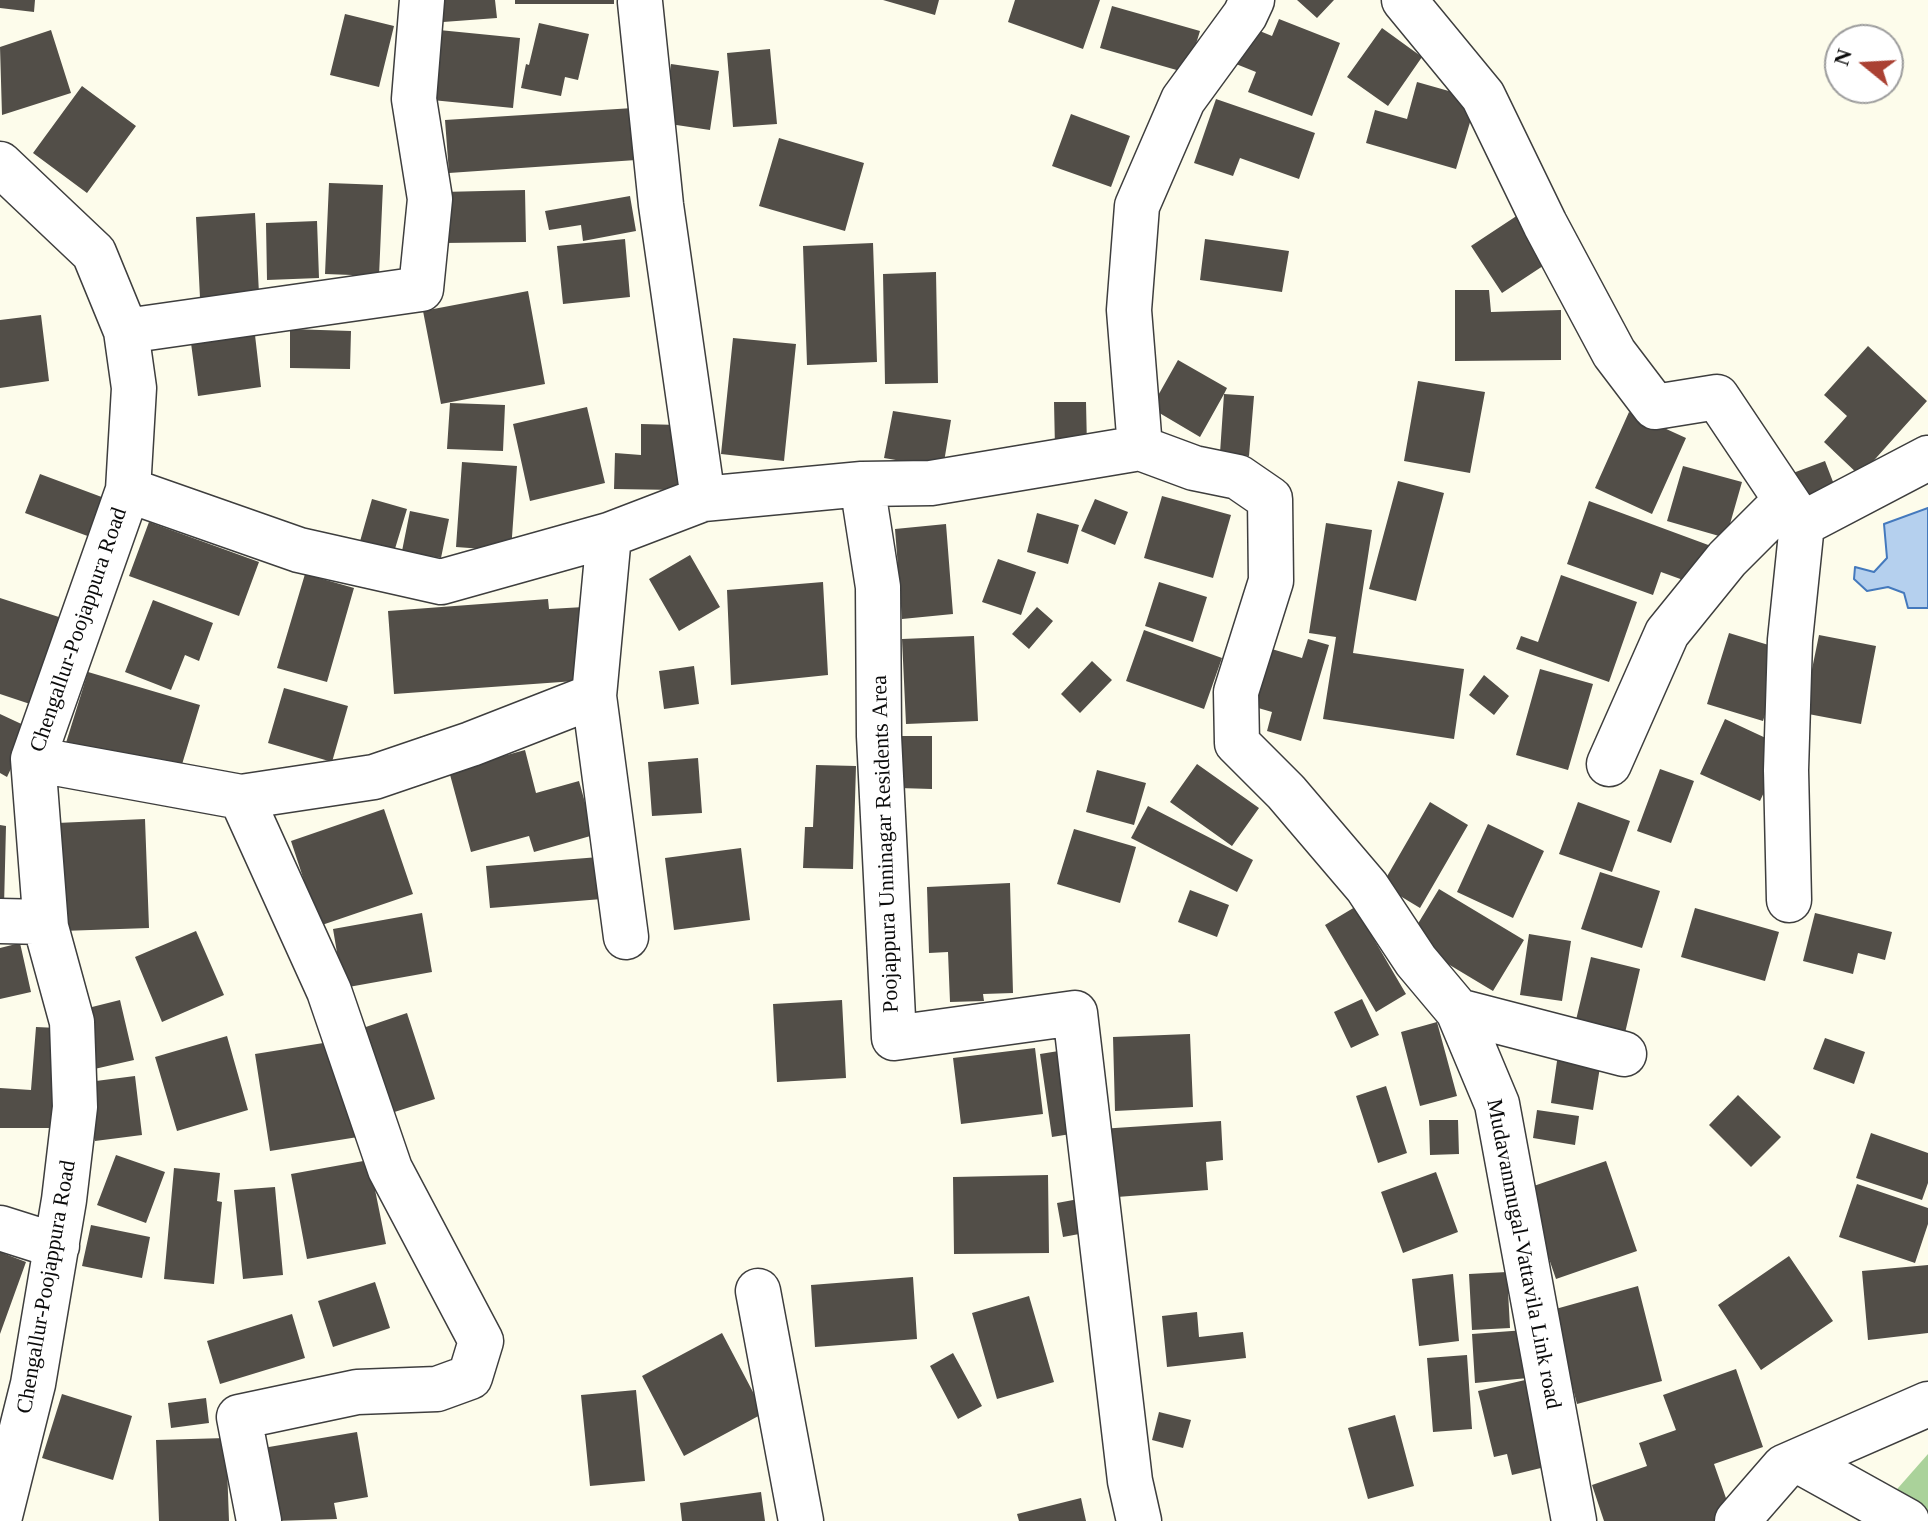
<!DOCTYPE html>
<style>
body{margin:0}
#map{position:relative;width:1928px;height:1521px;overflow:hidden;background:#fdfceb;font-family:"Times New Roman",serif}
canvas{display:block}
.north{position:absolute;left:1824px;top:24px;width:80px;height:80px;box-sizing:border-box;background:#fff;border:2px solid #9d9d9d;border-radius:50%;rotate:288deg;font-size:22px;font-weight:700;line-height:32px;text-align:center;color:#0b0b0b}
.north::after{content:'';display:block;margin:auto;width:28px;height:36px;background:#aa4133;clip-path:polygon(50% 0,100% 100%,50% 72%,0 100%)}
</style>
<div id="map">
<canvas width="1928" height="1521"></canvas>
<div class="north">N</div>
</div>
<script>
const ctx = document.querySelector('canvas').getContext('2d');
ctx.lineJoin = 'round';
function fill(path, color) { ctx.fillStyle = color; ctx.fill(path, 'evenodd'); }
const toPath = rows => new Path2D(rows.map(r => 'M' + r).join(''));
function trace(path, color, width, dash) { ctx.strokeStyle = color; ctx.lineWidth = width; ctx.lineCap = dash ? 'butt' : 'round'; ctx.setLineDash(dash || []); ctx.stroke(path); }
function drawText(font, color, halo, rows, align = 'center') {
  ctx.font = font + ' "Times New Roman",serif'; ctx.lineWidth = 8; ctx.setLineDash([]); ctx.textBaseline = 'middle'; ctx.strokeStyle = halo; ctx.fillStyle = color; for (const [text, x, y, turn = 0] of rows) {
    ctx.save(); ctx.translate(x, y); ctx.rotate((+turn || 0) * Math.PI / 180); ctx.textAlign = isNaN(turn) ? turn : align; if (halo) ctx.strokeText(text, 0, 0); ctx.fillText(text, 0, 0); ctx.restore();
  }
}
fill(toPath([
 [1928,1454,1928,1521,1869,1521]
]), '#aad29a');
const water = toPath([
 [1928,508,1928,608,1908,608,1904,593,1888,587,1867,591,1854,579,1855,567,1874,572,1887,558,1884,524,1928,508]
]);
fill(water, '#b5d0ee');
trace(water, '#4479bd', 2);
fill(toPath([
 [0,0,35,0,34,12,0,8],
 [441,0,495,0,497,18,443,22],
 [515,0,614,0,614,4,515,4],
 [883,0,939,0,935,15],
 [1015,0,1100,0,1083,49,1008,22],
 [1297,0,1334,0,1317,18],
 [1112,6,1200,31,1187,73,1100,48],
 [345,14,394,26,379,87,330,75],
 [1279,19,1340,43,1312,116,1248,92,1256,72,1231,62,1245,25,1272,36],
 [539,23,589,34,578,80,565,77,561,96,521,88,526,64,529,65],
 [1382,28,1422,57,1388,106,1347,77],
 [51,30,71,93,2,115,0,47],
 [439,30,520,38,513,108,432,100],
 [770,49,777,124,733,127,727,53],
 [671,64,719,71,710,130,663,123],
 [1417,82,1477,99,1456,169,1366,143,1375,110,1407,119],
 [82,86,136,126,87,193,33,153],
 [1216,99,1315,133,1299,179,1240,158,1233,176,1194,163],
 [633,108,636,160,449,173,445,120],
 [1071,114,1130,136,1111,187,1052,166],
 [779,138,864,163,845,231,759,206],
 [329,183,383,185,379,276,325,274],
 [525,190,526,242,443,243,442,192],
 [630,196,636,231,583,241,581,225,549,230,545,211],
 [255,213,259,294,200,298,196,217],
 [1518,215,1549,262,1502,293,1471,246],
 [317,221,319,278,267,280,266,223],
 [625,239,630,297,563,304,557,246],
 [1205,239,1289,251,1282,292,1200,280],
 [873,243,877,362,807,365,803,246],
 [936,272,938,383,885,384,883,274],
 [1455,290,1489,290,1491,312,1561,310,1561,360,1455,361],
 [528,291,545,384,441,404,423,311],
 [41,315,49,381,0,388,0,320],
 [290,329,351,331,350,369,290,368],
 [255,335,261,387,198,396,191,343],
 [733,338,796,344,784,461,721,454],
 [1868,346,1927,401,1860,476,1824,442,1847,416,1824,395],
 [1178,360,1227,388,1224,394,1254,396,1249,456,1220,453,1224,394,1200,437,1151,408],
 [1418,381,1485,392,1470,473,1404,461],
 [1054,402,1086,402,1087,447,1055,448],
 [450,403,505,405,503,451,447,449],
 [587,407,605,483,530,501,513,424],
 [893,411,951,420,943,468,884,458],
 [1629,412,1686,438,1652,514,1595,488],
 [641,424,679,425,677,490,614,489,615,453,641,455],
 [1825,461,1840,500,1808,512,1793,473],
 [462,462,517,466,511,551,456,547],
 [1683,466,1742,482,1726,538,1667,521],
 [40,474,107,499,93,538,25,513],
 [1398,481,1444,493,1416,601,1369,589],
 [1162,496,1231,515,1213,578,1144,558],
 [372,499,407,509,391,562,357,552],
 [1095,499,1128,512,1115,545,1081,531],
 [1589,501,1711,546,1697,585,1661,572,1653,595,1567,564],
 [410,511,449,519,441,558,402,551],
 [1037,513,1079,525,1068,564,1027,552],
 [149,522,259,562,239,616,129,576],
 [1326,523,1372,530,1353,653,1464,669,1454,739,1323,719,1336,637,1309,633],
 [946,524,953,614,902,619,895,529],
 [690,555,720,607,679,631,649,579],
 [998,559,1036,572,1021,615,982,602],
 [305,574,354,588,327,682,277,668],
 [1561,575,1637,602,1609,682,1516,649,1521,636,1538,642],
 [823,582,828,675,731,685,727,590],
 [1159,582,1207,597,1193,642,1145,626],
 [0,598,62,618,33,705,0,694],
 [548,599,549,609,584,607,589,680,394,694,388,611],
 [153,600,213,623,199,661,185,655,171,690,125,672],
 [1037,607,1053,621,1029,649,1012,634],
 [1144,630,1222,658,1204,709,1126,681],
 [1729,633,1785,650,1763,721,1707,704],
 [1819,635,1876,646,1861,724,1803,713],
 [974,636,978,721,906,724,902,639],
 [1308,639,1329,645,1301,741,1267,731,1272,712,1248,705,1265,647,1302,658],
 [1092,661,1112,680,1080,713,1061,694],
 [694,666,699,704,664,709,659,671],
 [1540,669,1593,684,1568,770,1516,755],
 [88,672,200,705,180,771,65,746],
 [1484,675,1509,696,1494,715,1469,695],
 [284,688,348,706,332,762,268,743],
 [0,714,30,728,7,777,0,773],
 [1725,719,1785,747,1760,801,1700,774],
 [899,736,932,736,932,789,899,788],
 [525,750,536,793,579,781,594,835,534,852,529,836,471,852,449,771],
 [698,758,702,813,652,816,648,762],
 [1197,764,1259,808,1232,846,1170,802],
 [816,765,856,766,853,869,803,868,805,827,813,827],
 [1660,769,1694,781,1671,843,1637,831],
 [1097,770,1146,783,1134,825,1086,812],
 [1430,802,1468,825,1420,908,1382,885],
 [1578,802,1630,821,1612,872,1559,854],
 [1148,806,1253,860,1237,892,1131,838],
 [384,809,413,894,319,926,291,841],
 [145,819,149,928,62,931,57,823],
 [1488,824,1544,851,1513,918,1457,892],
 [0,825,6,826,4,906,0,906],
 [1074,829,1136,847,1120,903,1057,884],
 [741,848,750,920,674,930,665,858],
 [599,857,602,899,490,908,486,866],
 [1600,872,1660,891,1642,948,1581,929],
 [1010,883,1013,993,983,994,984,1001,950,1002,948,952,929,953,927,887],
 [1439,889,1524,940,1493,991,1408,940],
 [1190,890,1229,905,1217,937,1178,922],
 [1355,907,1406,994,1376,1012,1325,925],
 [1695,908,1779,932,1765,981,1681,957],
 [422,913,432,972,343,988,333,929],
 [1815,913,1892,932,1885,960,1858,953,1853,974,1803,961],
 [196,931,224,995,162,1022,135,957],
 [1529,934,1571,941,1562,1001,1520,995],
 [20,943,31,992,0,999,0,948],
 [1591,957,1640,969,1625,1033,1576,1020],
 [1362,999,1379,1035,1351,1048,1334,1012],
 [120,1000,134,1060,90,1070,76,1011],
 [842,1000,846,1078,777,1082,773,1004],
 [407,1013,435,1099,382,1116,354,1031],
 [1437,1022,1457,1096,1420,1106,1401,1032],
 [36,1027,58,1028,51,1128,0,1128,0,1088,31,1090],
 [1190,1034,1193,1107,1115,1111,1113,1037],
 [227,1036,248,1110,177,1131,155,1057],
 [1825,1038,1865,1052,1854,1084,1813,1069],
 [342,1040,358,1137,270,1151,255,1054],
 [1035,1048,1043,1114,961,1124,953,1058],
 [1071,1049,1083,1132,1052,1137,1040,1054],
 [1558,1054,1601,1061,1593,1110,1551,1103],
 [135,1076,142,1135,95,1141,88,1082],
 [1386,1086,1407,1153,1378,1163,1356,1096],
 [1738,1095,1781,1137,1751,1167,1709,1125],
 [1537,1110,1579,1116,1575,1145,1533,1138],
 [1429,1120,1458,1120,1459,1154,1430,1155],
 [1221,1121,1223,1160,1206,1162,1208,1190,1104,1198,1100,1129],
 [1871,1133,1928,1153,1928,1183,1922,1200,1856,1178],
 [116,1155,165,1172,146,1223,97,1205],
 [369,1160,386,1244,307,1259,291,1174],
 [1606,1161,1637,1251,1556,1279,1525,1189],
 [174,1168,220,1173,217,1201,222,1202,214,1284,164,1279],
 [1436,1172,1458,1232,1403,1253,1381,1192],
 [1048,1175,1049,1253,954,1254,953,1177],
 [1857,1184,1928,1208,1928,1224,1915,1263,1839,1237],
 [275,1187,283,1275,243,1279,234,1190],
 [1084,1198,1090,1232,1063,1237,1057,1203],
 [91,1225,150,1237,142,1278,82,1266],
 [0,1252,26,1262,0,1334],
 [1789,1256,1833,1321,1761,1370,1718,1305],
 [1928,1265,1928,1333,1868,1340,1862,1271],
 [1507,1272,1510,1328,1472,1330,1469,1274],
 [1453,1274,1459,1341,1419,1346,1412,1279],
 [913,1277,917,1339,815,1347,811,1285],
 [375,1282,390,1328,333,1347,318,1301],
 [1638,1286,1662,1381,1577,1404,1552,1310],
 [1029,1296,1054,1382,997,1399,972,1313],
 [1197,1312,1199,1337,1243,1332,1246,1358,1167,1367,1162,1316],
 [292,1314,305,1358,220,1384,207,1341],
 [1525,1330,1528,1378,1475,1383,1472,1334],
 [722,1333,764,1413,684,1456,642,1376],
 [953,1353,982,1406,958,1419,930,1366],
 [1467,1355,1472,1429,1433,1432,1427,1358],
 [1736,1369,1763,1447,1714,1464,1734,1521,1604,1521,1592,1485,1647,1466,1639,1443,1676,1430,1663,1395],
 [1525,1380,1545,1467,1512,1475,1507,1454,1494,1457,1478,1391],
 [636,1390,645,1481,590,1486,581,1395],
 [62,1394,132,1416,113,1480,42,1458],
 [206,1398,209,1423,171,1428,168,1403],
 [1159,1412,1191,1420,1183,1448,1152,1440],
 [1395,1415,1414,1486,1368,1499,1348,1428],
 [357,1432,368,1497,334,1503,337,1519,275,1521,263,1448],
 [226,1438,229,1521,159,1521,156,1440],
 [761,1492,765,1521,682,1521,680,1503],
 [1081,1498,1086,1521,1019,1521,1017,1514]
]), '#524e48');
const minor = toPath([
 [1252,0,1245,15,1183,100,1137,206,1129,310,1140,448,1194,468,1238,477,1270,499,1271,581,1236,692,1237,743,1286,792,1367,887,1416,961,1458,1011,1497,1104,1574,1521],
 [1404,0,1483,96,1545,224,1614,353,1655,407,1717,397,1802,524,1928,458],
 [640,2,661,205,703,499],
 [0,164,94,253,126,331,134,388,128,490,33,759,46,927,72,1022,75,1107,64,1200,33,1384,0,1516],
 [126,331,421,289,430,199,414,99,422,0],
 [862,484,878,587,879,736,894,1038,1075,1013,1130,1481,1139,1521],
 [128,490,299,550,441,582,609,535,703,499,862,484,931,483,1140,448],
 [609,535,594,696,626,937],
 [33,759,241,797,374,777,471,744,594,696],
 [1609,764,1667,633,1727,559,1786,500],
 [241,797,329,991,390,1169,481,1341,470,1377,437,1389,357,1392,239,1417,259,1521],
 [1789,900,1786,770,1790,640,1802,524],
 [0,921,45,922],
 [1458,1011,1624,1054],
 [0,1228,57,1246],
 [758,1291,801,1521],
 [1799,1461,1907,1521],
 [1737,1521,1784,1467,1928,1404]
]);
trace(minor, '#3e3e3e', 47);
trace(minor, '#fff', 44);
drawText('22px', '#0b0b0b', '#fff', [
 ["Chengallur-Poojappura Road",79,630,-71],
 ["Poojappura Unninagar Residents Area",886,844,-92],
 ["Mudavanmugal-Vattavila Link road",1523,1254,79],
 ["Chengallur-Poojappura Road",47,1287,-80]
]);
</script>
